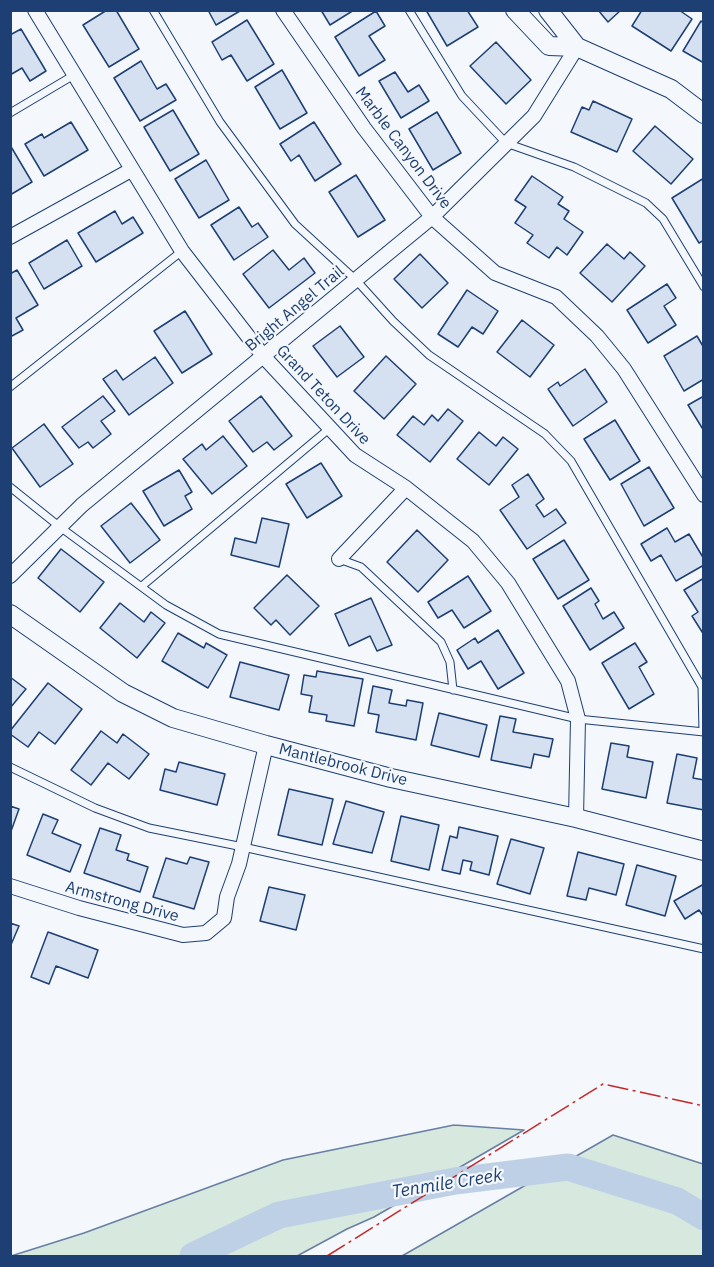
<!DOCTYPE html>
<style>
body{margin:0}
#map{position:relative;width:714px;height:1267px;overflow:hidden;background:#f4f7fb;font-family:"IBM Plex Sans",sans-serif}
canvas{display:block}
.frame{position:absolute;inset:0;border:12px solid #1d3f73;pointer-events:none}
</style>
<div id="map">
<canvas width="714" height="1267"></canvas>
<div class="frame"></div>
</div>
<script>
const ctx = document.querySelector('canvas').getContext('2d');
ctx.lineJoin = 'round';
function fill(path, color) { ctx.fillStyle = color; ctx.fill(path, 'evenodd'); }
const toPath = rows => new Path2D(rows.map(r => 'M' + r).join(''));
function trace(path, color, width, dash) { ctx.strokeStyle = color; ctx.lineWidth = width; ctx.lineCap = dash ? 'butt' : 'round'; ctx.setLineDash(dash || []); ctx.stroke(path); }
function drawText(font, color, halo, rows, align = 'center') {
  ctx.font = font + ' "IBM Plex Sans",sans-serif'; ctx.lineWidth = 4.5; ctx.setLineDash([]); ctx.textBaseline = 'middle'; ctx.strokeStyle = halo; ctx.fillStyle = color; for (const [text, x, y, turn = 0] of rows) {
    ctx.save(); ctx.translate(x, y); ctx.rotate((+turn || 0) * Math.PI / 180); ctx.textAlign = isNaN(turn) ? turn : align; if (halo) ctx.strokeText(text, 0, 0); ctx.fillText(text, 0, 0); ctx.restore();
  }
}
const green = toPath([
 [454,1125,524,1130,374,1217,347,1229,297,1256,11,1256,84,1233,283,1160,454,1125],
 [613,1135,703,1164,703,1256,402,1256,613,1135]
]);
fill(green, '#d7e8df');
trace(green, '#687fa3', 1.5);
trace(toPath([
 [193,1256,279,1215,455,1181,568,1167,677,1201,704,1217]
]), '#bed0e5', 27);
const building = toPath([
 [107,10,116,10,139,49,109,67,83,25,107,10],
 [208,10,240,10,240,11,216,25,208,10],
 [321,10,354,10,330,25,321,10],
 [426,10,467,10,478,27,447,46,426,10],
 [598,10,621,10,608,22,598,10],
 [642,10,679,10,692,19,671,51,632,26,642,10],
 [376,11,385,26,369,36,385,60,359,76,335,37,376,11],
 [247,20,274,64,247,81,231,55,222,60,212,42,247,20],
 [701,21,704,23,704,63,683,51,701,21],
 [21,29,46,71,30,81,22,68,10,75,10,35,21,29],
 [496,42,531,80,506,104,470,66,496,42],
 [141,61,157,89,166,84,176,100,140,121,114,78,141,61],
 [282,70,307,113,280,129,255,87,282,70],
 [395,72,408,92,419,85,429,101,401,118,379,81,395,72],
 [593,101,632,119,617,152,571,132,582,107,589,110,593,101],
 [173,110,199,154,170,171,144,127,173,110],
 [437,112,461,153,433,170,409,129,437,112],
 [71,122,88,150,44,176,25,144,42,134,44,138,71,122],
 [314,122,341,164,315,181,299,155,291,161,280,144,314,122],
 [655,126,693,159,671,184,633,151,655,126],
 [10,145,32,182,10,195,10,145],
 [206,160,229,200,199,218,175,179,206,160],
 [356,175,385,220,358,237,329,192,356,175],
 [532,176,563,197,558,204,569,211,564,219,583,232,567,255,557,247,549,258,527,243,533,235,515,223,526,207,515,200,532,176],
 [704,178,704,240,699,243,672,198,704,178],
 [239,207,252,227,258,223,268,237,234,260,211,225,239,207],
 [115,211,122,224,133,217,143,233,96,262,78,233,115,211],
 [67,240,82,266,44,289,29,263,67,240],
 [607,244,624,259,630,252,645,266,612,302,580,273,607,244],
 [273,250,289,270,304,258,315,273,269,308,243,274,273,250],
 [420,254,448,283,422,308,394,279,420,254],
 [17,270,38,305,16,318,23,330,10,337,10,274,17,270],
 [667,284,676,298,664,306,676,325,648,343,627,310,667,284],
 [467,290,498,311,483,334,472,327,458,347,438,334,467,290],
 [185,311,212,354,182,373,154,331,185,311],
 [522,320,554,345,530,377,497,352,522,320],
 [340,326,364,357,337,377,313,346,340,326],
 [697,336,704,348,704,379,684,391,664,356,697,336],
 [386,356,416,384,384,419,354,391,386,356],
 [155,357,173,383,129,415,103,379,116,370,123,380,155,357],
 [585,369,607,402,573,426,548,389,558,382,560,386,585,369],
 [103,396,115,411,101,421,111,434,93,448,88,442,79,448,62,427,103,396],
 [261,396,292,436,274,450,267,442,253,452,229,421,261,396],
 [704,396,704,431,688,405,704,396],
 [448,409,463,421,430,462,397,435,413,416,424,425,432,415,438,421,448,409],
 [615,420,640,461,610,480,584,439,615,420],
 [44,424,73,464,40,487,12,448,44,424],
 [479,432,496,446,503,437,518,449,489,485,457,459,479,432],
 [223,436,247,466,212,494,183,459,202,444,206,450,223,436],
 [321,463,342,496,307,518,286,484,321,463],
 [649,467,674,508,644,526,621,484,649,467],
 [179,470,192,492,185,496,192,509,164,526,143,491,179,470],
 [528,474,544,499,536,505,544,517,556,509,566,523,527,549,500,510,519,497,512,485,528,474],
 [131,503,160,540,130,563,101,526,131,503],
 [262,518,289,524,279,567,231,555,235,538,256,543,262,518],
 [667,528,675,542,689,534,704,559,704,565,676,581,661,555,651,561,641,544,667,528],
 [417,530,448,560,418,592,387,562,417,530],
 [564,540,589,580,558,599,533,559,564,540],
 [61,549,104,582,80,612,38,578,61,549],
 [287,575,319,606,290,635,276,620,271,625,254,608,287,575],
 [468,576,491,611,464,628,452,610,438,618,428,602,468,576],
 [704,578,704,635,692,616,698,612,684,590,704,578],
 [591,588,599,601,595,604,603,619,614,612,624,628,590,650,563,606,591,588],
 [371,598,392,645,377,651,370,636,349,646,335,614,371,598],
 [120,603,144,622,151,612,165,623,137,658,100,628,120,603],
 [498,630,524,673,498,689,481,661,468,669,457,650,475,638,478,643,498,630],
 [178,633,204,648,206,643,227,655,208,688,162,661,178,633],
 [635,643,647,662,639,667,654,694,629,709,602,663,635,643],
 [240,662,289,675,279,710,230,697,240,662],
 [317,671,363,679,354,726,326,721,327,715,309,712,312,696,301,694,304,675,316,677,317,671],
 [10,677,26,689,10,708,10,677],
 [48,683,82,709,55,744,39,732,28,747,10,734,10,731,48,683],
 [373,686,392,690,389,703,406,706,407,700,423,703,416,740,376,732,379,715,368,713,373,686],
 [439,713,487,725,479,757,431,745,439,713],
 [500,716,516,719,513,732,553,739,549,757,534,754,531,768,491,760,500,716],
 [101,731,117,743,123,734,149,754,129,779,108,763,91,785,71,770,101,731],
 [611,743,629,746,627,757,653,762,646,798,602,789,611,743],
 [677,754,697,758,693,778,704,780,704,810,667,803,677,754],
 [179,762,225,774,217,805,160,790,165,769,176,772,179,762],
 [289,789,333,799,322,845,278,835,289,789],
 [346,801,384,812,372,853,333,844,346,801],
 [10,806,19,809,10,834,10,806],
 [43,814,58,820,52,833,81,845,70,872,27,855,43,814],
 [401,816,439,825,429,870,391,861,401,816],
 [459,827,498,836,489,875,470,870,472,862,463,860,460,874,442,870,450,836,457,838,459,827],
 [100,828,121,835,116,850,129,854,127,860,148,867,140,892,84,873,100,828],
 [511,839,544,848,530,894,497,884,511,839],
 [578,852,624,864,616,895,589,888,586,900,567,896,578,852],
 [190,857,209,862,194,909,153,897,166,858,187,864,190,857],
 [637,865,676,876,665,916,626,905,637,865],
 [704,884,704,917,699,910,685,919,674,901,704,884],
 [269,887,305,895,296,930,260,921,269,887],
 [10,923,19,926,10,947,10,923],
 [48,932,98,950,88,978,56,966,49,984,31,977,48,932]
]);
fill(building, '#d5e0f0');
trace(building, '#1d3f73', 1.5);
const lane = toPath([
 [153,10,220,122,295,224,356,280,393,321,429,355,545,434,571,461,702,687,703,732],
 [409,10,462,96,506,143,574,167,646,203,663,219,704,287],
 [10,113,74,75],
 [10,387,182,251],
 [10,487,60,527,166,605,219,634,578,719,704,732],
 [339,559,361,567,441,642,450,662,453,690],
 [142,586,330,428],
 [10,767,95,808,149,828,243,847,704,949]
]);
const street = toPath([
 [35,10,182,251,264,357,355,455,406,488,473,541,508,583,568,681,578,719,576,818],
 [283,10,364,128,432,217,495,273,556,297,597,336,624,369,704,495],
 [10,237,131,170],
 [339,559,406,488],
 [10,576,82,505,432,217,534,116,577,47],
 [10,886,79,908,183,935,206,933,224,918,227,897,239,864,266,745]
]);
const secondary = toPath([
 [515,10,549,46,577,47,671,89,704,114],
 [548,10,577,47],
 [10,614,123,693,173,718,266,745,391,778,576,818,704,851]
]);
trace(lane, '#1d3f73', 9);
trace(street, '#1d3f73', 16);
trace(secondary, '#1d3f73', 20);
trace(lane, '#f4f7fb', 7);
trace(street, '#f4f7fb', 14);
trace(secondary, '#f4f7fb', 18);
trace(toPath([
 [327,1256,603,1084,704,1106]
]), '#c62828', 1.5, [21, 4.5, 3, 4.5]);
drawText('16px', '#1d3f73', '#f4f7fb', [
 ["Marble Canyon Drive",403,148,53],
 ["Bright Angel Trail",295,309,-40],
 ["Grand Teton Drive",323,395,47],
 ["Mantlebrook Drive",343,765,14],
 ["Armstrong Drive",122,902,15]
]);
drawText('italic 18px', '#1d3f73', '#f4f7fb', [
 ["Tenmile Creek",447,1184,-9]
]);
</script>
